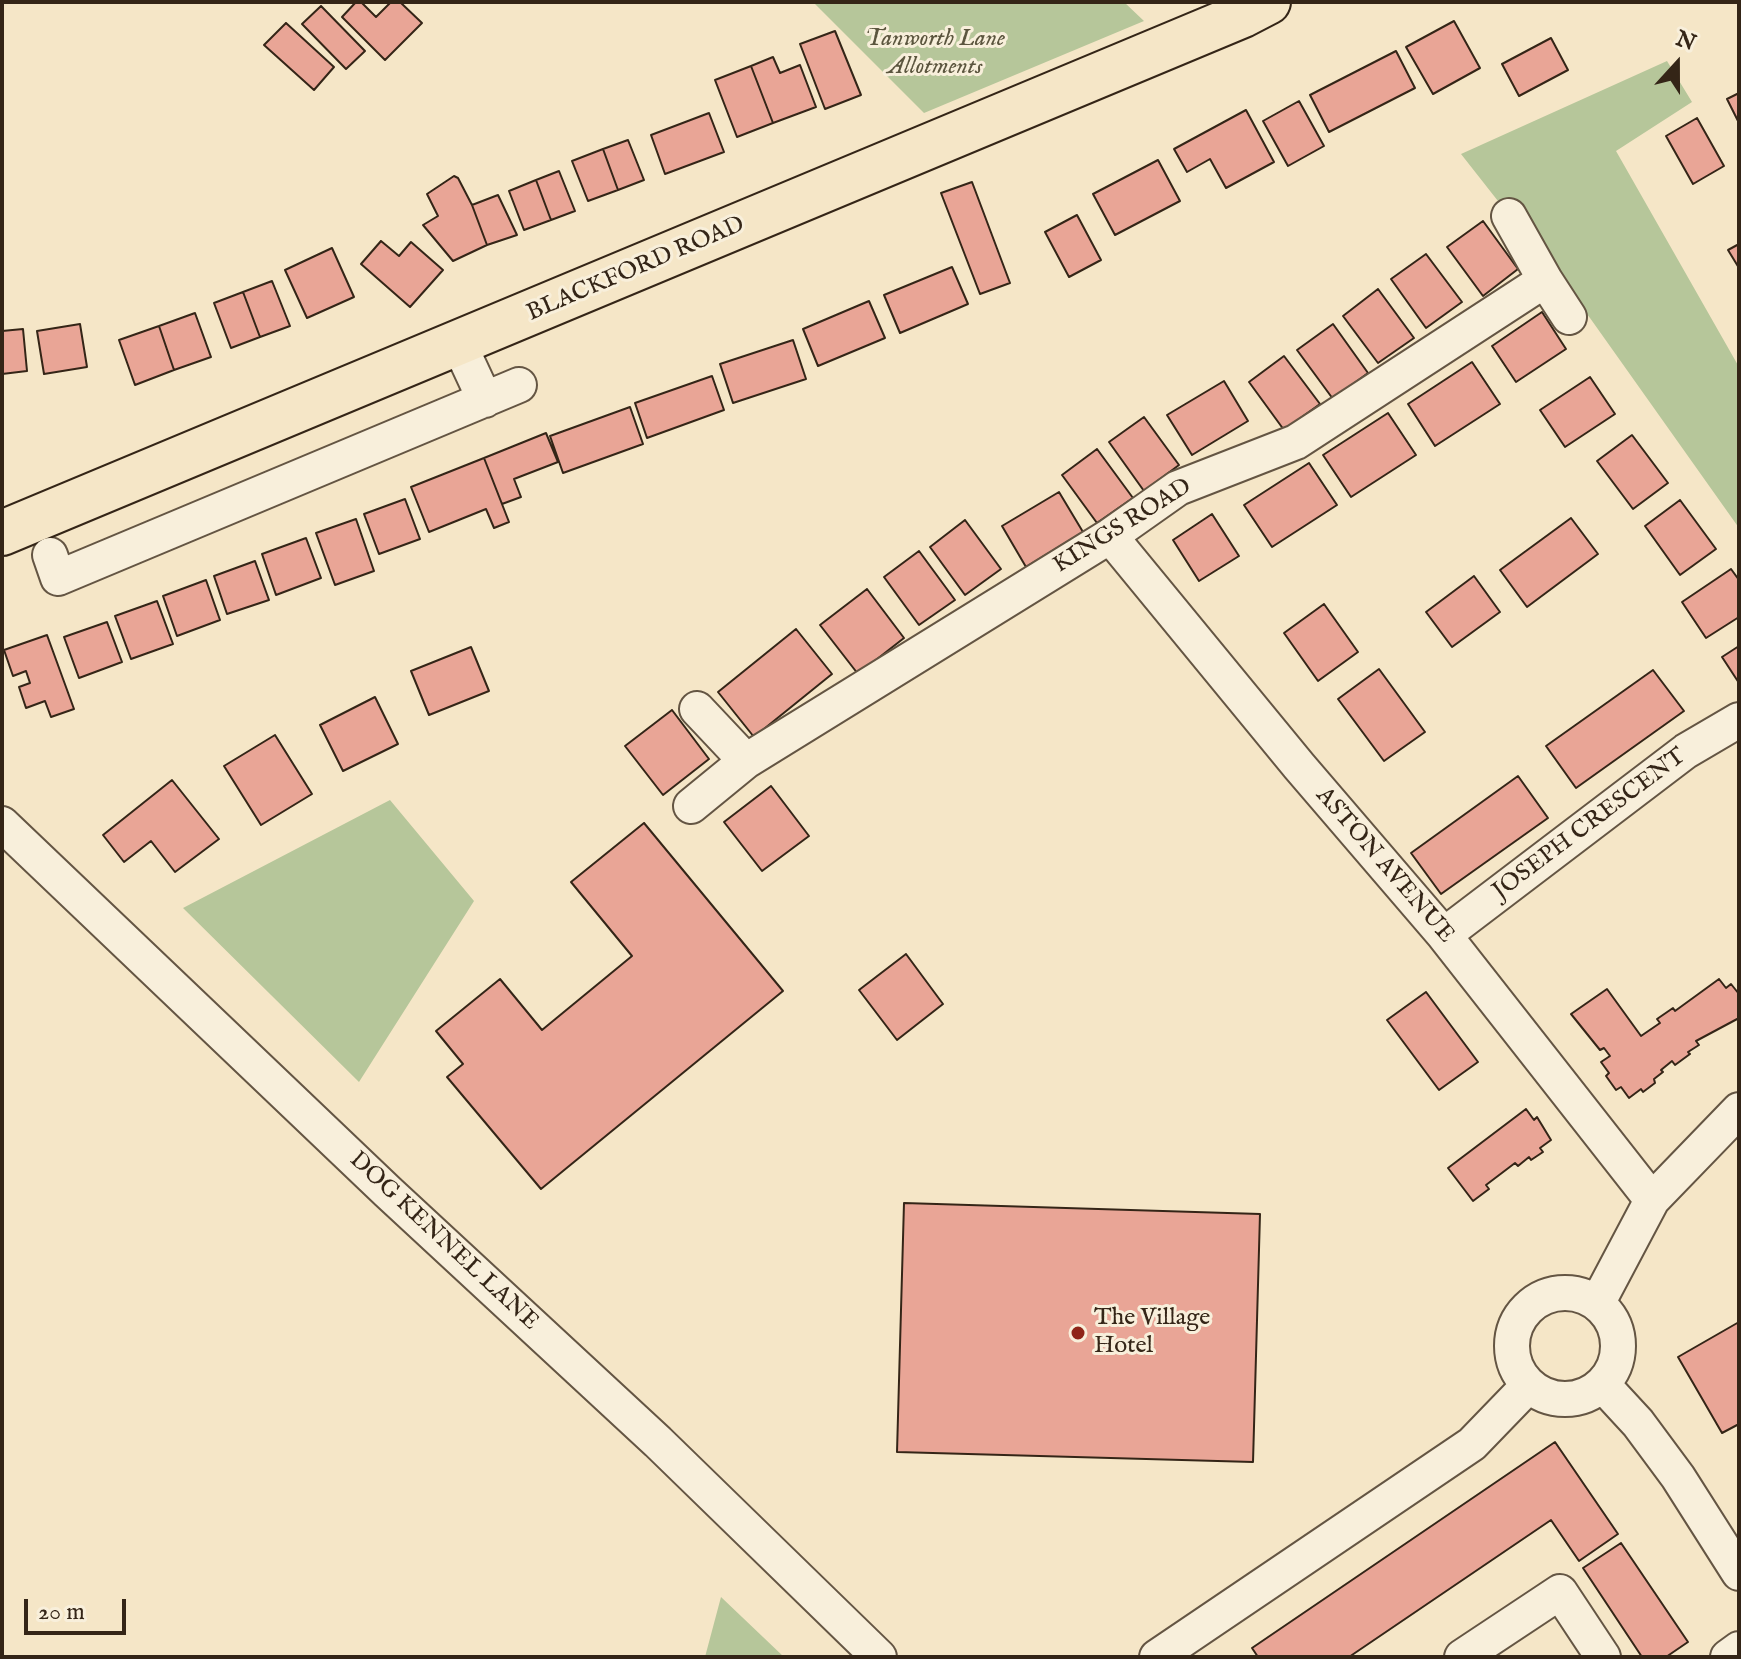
<!DOCTYPE html>
<style>
body{margin:0}
#map{position:relative;width:1741px;height:1659px;overflow:hidden;background:#f5e6c7;font-family:"IM FELL English",serif}
canvas{display:block}
.frame{position:absolute;inset:0;border:4px solid #342517;pointer-events:none}
.north{position:absolute;left:1637px;top:24px;width:80px;height:80px;-webkit-text-stroke:6px #f8efdb;paint-order:stroke;rotate:21deg;font-size:22px;font-weight:700;line-height:32px;text-align:center;color:#342517}
.north::after{content:'';display:block;margin:auto;width:28px;height:36px;background:#342517;clip-path:polygon(50% 0,100% 100%,50% 72%,0 100%)}
.scale{position:absolute;left:24px;top:1599px;width:102px;height:36px;box-sizing:border-box;border:4px solid #342517;border-top:0;padding-left:10px;font-size:24px;line-height:28px;white-space:nowrap;color:#342517;-webkit-text-stroke:6px #f8efdb;paint-order:stroke}
</style>
<div id="map">
<canvas width="1741" height="1659"></canvas>
<div class="frame"></div>
<div class="north">N</div>
<div class="scale">20 m</div>
</div>
<script>
const ctx = document.querySelector('canvas').getContext('2d');
ctx.lineJoin = 'round';
function fill(path, color) { ctx.fillStyle = color; ctx.fill(path, 'evenodd'); }
const toPath = rows => new Path2D(rows.map(r => 'M' + r).join(''));
function trace(path, color, width, dash) { ctx.strokeStyle = color; ctx.lineWidth = width; ctx.lineCap = dash ? 'butt' : 'round'; ctx.setLineDash(dash || []); ctx.stroke(path); }
function drawText(font, color, halo, rows, align = 'center') {
  ctx.font = font + ' "IM FELL English",serif'; ctx.lineWidth = 6; ctx.setLineDash([]); ctx.textBaseline = 'middle'; ctx.strokeStyle = halo; ctx.fillStyle = color; for (const [text, x, y, turn = 0] of rows) {
    ctx.save(); ctx.translate(x, y); ctx.rotate((+turn || 0) * Math.PI / 180); ctx.textAlign = isNaN(turn) ? turn : align; if (halo) ctx.strokeText(text, 0, 0); ctx.fillText(text, 0, 0); ctx.restore();
  }
}
fill(toPath([
 [813,2,1124,2,1144,21,924,113],
 [1667,61,1692,102,1616,151,1739,367,1739,528,1590,318,1461,154],
 [390,800,474,901,359,1082,183,908],
 [721,1597,784,1657,705,1657]
]), '#b6c69a');
const building = toPath([
 [356,2,361,2,376,17,391,2,400,2,422,23,385,60,342,17,356,2],
 [321,6,365,51,346,69,302,24,321,6],
 [1454,21,1480,68,1433,94,1406,47,1454,21],
 [286,23,334,67,314,90,264,45,286,23],
 [835,31,861,95,825,109,800,44,835,31],
 [1551,38,1568,70,1519,96,1502,64,1551,38],
 [1396,51,1415,88,1329,132,1310,95,1396,51],
 [773,57,780,73,800,65,816,107,773,123,751,66,773,57],
 [751,66,773,123,737,137,715,80,751,66],
 [1739,93,1739,123,1727,99,1739,93],
 [1299,101,1324,146,1288,166,1263,121,1299,101],
 [1246,110,1274,162,1226,188,1210,159,1187,172,1174,149,1246,110],
 [709,113,724,152,665,174,651,135,709,113],
 [1697,118,1724,166,1693,184,1666,136,1697,118],
 [628,140,644,180,618,190,603,149,628,140],
 [603,149,618,190,588,201,572,161,603,149],
 [1158,160,1180,201,1115,235,1093,194,1158,160],
 [559,171,575,211,551,220,536,180,559,171],
 [454,176,458,178,472,205,487,245,453,261,423,225,438,216,427,194,454,176],
 [536,180,551,220,524,230,509,191,536,180],
 [972,182,1010,283,980,294,941,193,972,182],
 [498,195,517,235,487,245,472,205,498,195],
 [1077,215,1101,260,1069,277,1045,232,1077,215],
 [1483,221,1518,269,1483,296,1447,247,1483,221],
 [381,241,399,256,411,242,443,270,410,307,361,264,381,241],
 [1739,244,1739,268,1728,250,1739,244],
 [332,248,354,297,307,318,285,270,332,248],
 [1426,254,1462,302,1426,328,1391,279,1426,254],
 [952,267,968,304,900,333,884,295,952,267],
 [272,281,290,326,260,337,243,292,272,281],
 [1378,289,1414,338,1378,363,1343,316,1378,289],
 [243,292,260,337,231,348,214,303,243,292],
 [869,301,885,338,818,366,803,329,869,301],
 [1542,312,1566,349,1516,382,1492,346,1542,312],
 [195,313,211,357,174,370,159,326,195,313],
 [80,324,87,367,44,374,37,331,80,324],
 [1333,324,1368,373,1333,399,1297,350,1333,324],
 [159,326,174,370,135,385,119,340,159,326],
 [23,329,27,371,2,374,2,331,23,329],
 [793,340,806,379,733,403,720,364,793,340],
 [1284,356,1320,404,1284,430,1249,382,1284,356],
 [1472,362,1500,404,1435,446,1408,404,1472,362],
 [712,376,724,410,647,438,635,403,712,376],
 [1590,377,1615,414,1565,447,1540,410,1590,377],
 [1224,381,1248,421,1192,455,1167,415,1224,381],
 [630,407,643,444,563,473,550,436,630,407],
 [1388,413,1416,455,1351,497,1323,455,1388,413],
 [1144,417,1179,465,1144,491,1109,442,1144,417],
 [546,433,558,462,514,479,521,497,502,504,484,458,546,433],
 [1632,435,1668,483,1633,509,1597,461,1632,435],
 [1097,449,1133,498,1097,523,1062,475,1097,449],
 [484,458,509,522,494,528,486,509,429,532,411,487,484,458],
 [1309,463,1337,505,1272,547,1244,505,1309,463],
 [1059,492,1083,532,1026,567,1002,526,1059,492],
 [405,499,420,539,379,554,364,514,405,499],
 [1680,500,1716,549,1680,575,1645,526,1680,500],
 [1212,514,1239,556,1199,581,1173,540,1212,514],
 [1571,518,1598,554,1527,607,1500,570,1571,518],
 [356,519,374,571,335,585,316,533,356,519],
 [965,520,1001,569,965,595,930,547,965,520],
 [306,538,321,578,276,595,262,554,306,538],
 [919,551,955,600,919,625,884,577,919,551],
 [255,561,269,600,227,614,214,576,255,561],
 [1731,569,1739,580,1739,617,1706,638,1682,602,1731,569],
 [1474,576,1500,612,1452,647,1426,612,1474,576],
 [206,580,220,620,177,636,163,596,206,580],
 [867,589,904,638,858,674,820,625,867,589],
 [157,601,173,644,131,659,115,616,157,601],
 [1324,604,1358,652,1318,681,1284,633,1324,604],
 [107,622,122,662,79,678,64,637,107,622],
 [796,629,832,674,754,737,718,692,796,629],
 [47,635,74,709,51,717,45,701,26,708,19,687,30,683,26,671,13,676,4,650,47,635],
 [1739,646,1739,683,1722,657,1739,646],
 [471,647,489,691,429,715,411,671,471,647],
 [1379,669,1425,732,1384,761,1338,699,1379,669],
 [1653,670,1684,711,1576,788,1546,746,1653,670],
 [375,697,398,744,343,771,320,725,375,697],
 [672,710,709,759,663,795,625,746,672,710],
 [275,735,312,794,261,825,224,766,275,735],
 [1518,776,1548,818,1441,894,1411,853,1518,776],
 [172,780,219,839,175,872,151,841,124,862,103,835,172,780],
 [771,786,809,836,762,871,724,822,771,786],
 [644,823,783,991,541,1189,447,1077,463,1064,436,1031,500,979,542,1030,632,956,571,882,644,823],
 [906,954,943,1004,897,1040,859,990,906,954],
 [1719,979,1726,988,1731,984,1739,994,1739,1018,1696,1041,1699,1045,1688,1052,1690,1054,1675,1065,1672,1061,1661,1070,1663,1072,1654,1079,1655,1083,1643,1092,1641,1089,1629,1098,1621,1087,1616,1090,1606,1076,1609,1073,1601,1062,1610,1056,1604,1048,1600,1050,1571,1014,1607,989,1641,1036,1660,1023,1657,1019,1673,1008,1675,1011,1719,979],
 [1426,992,1478,1062,1439,1090,1387,1020,1426,992],
 [1526,1109,1534,1120,1537,1117,1551,1140,1540,1148,1543,1152,1531,1160,1529,1157,1518,1166,1515,1163,1486,1185,1489,1189,1473,1201,1448,1168,1526,1109],
 [904,1203,1260,1214,1253,1462,897,1452,904,1203],
 [1739,1322,1739,1424,1722,1433,1678,1357,1739,1322],
 [1555,1442,1618,1534,1579,1561,1551,1520,1349,1657,1258,1657,1252,1648,1555,1442],
 [1621,1543,1688,1642,1666,1657,1642,1657,1583,1568,1621,1543]
]);
fill(building, '#e9a596');
trace(building, '#342517', 2);
const minor = toPath([
 [1545,280,1569,317],
 [459,344,485,400],
 [1110,536,1299,766,1444,935,1652,1200],
 [50,555,58,578,519,385],
 [697,709,746,761],
 [691,806,746,761,1110,536,1178,488,1296,442,1545,280,1509,216],
 [2,824,388,1192,658,1442,879,1657],
 [1444,935,1686,751,1739,720],
 '1512 1346a53 53 0 1 1 106 0a53 53 0 1 1-106 0Z',
 [1598,1302,1652,1200,1739,1110],
 [1602,1384,1638,1423,1678,1477,1739,1573],
 [1157,1657,1472,1444,1529,1385],
 [1462,1657,1560,1592,1603,1657],
 [1728,1657,1739,1649]
]);
const major = toPath([
 [2,533,1243,15,1268,2]
]);
trace(minor, '#645543', 38);
trace(major, '#342517', 48);
trace(minor, '#f8efdb', 34);
trace(major, '#f5e6c7', 44);
for (const [x, y, r, color] of [
 [1078,1333,8,"#8f2418"]
]) { const dot = new Path2D(); dot.arc(x, y, r, 0, 2 * Math.PI); ctx.fillStyle = color; ctx.fill(dot); trace(dot, '#f8efdb', 3); }
drawText('italic 24px', '#5b553e', '#f8efdb', [
 ["Tanworth Lane",935,40],
 ["Allotments",935,68]
]);
drawText('24px', '#342517', '#f8efdb', [
 ["BLACKFORD ROAD",636,270,-23],
 ["KINGS ROAD",1123,527,-32],
 ["JOSEPH CRESCENT",1590,825,-37],
 ["ASTON AVENUE",1384,866,49],
 ["DOG KENNEL LANE",443,1242,43]
]);
drawText('24px', '#342517', '#f8efdb', [
 ["The Village",1094,1319],
 ["Hotel",1094,1347]
], 'left');
</script>
